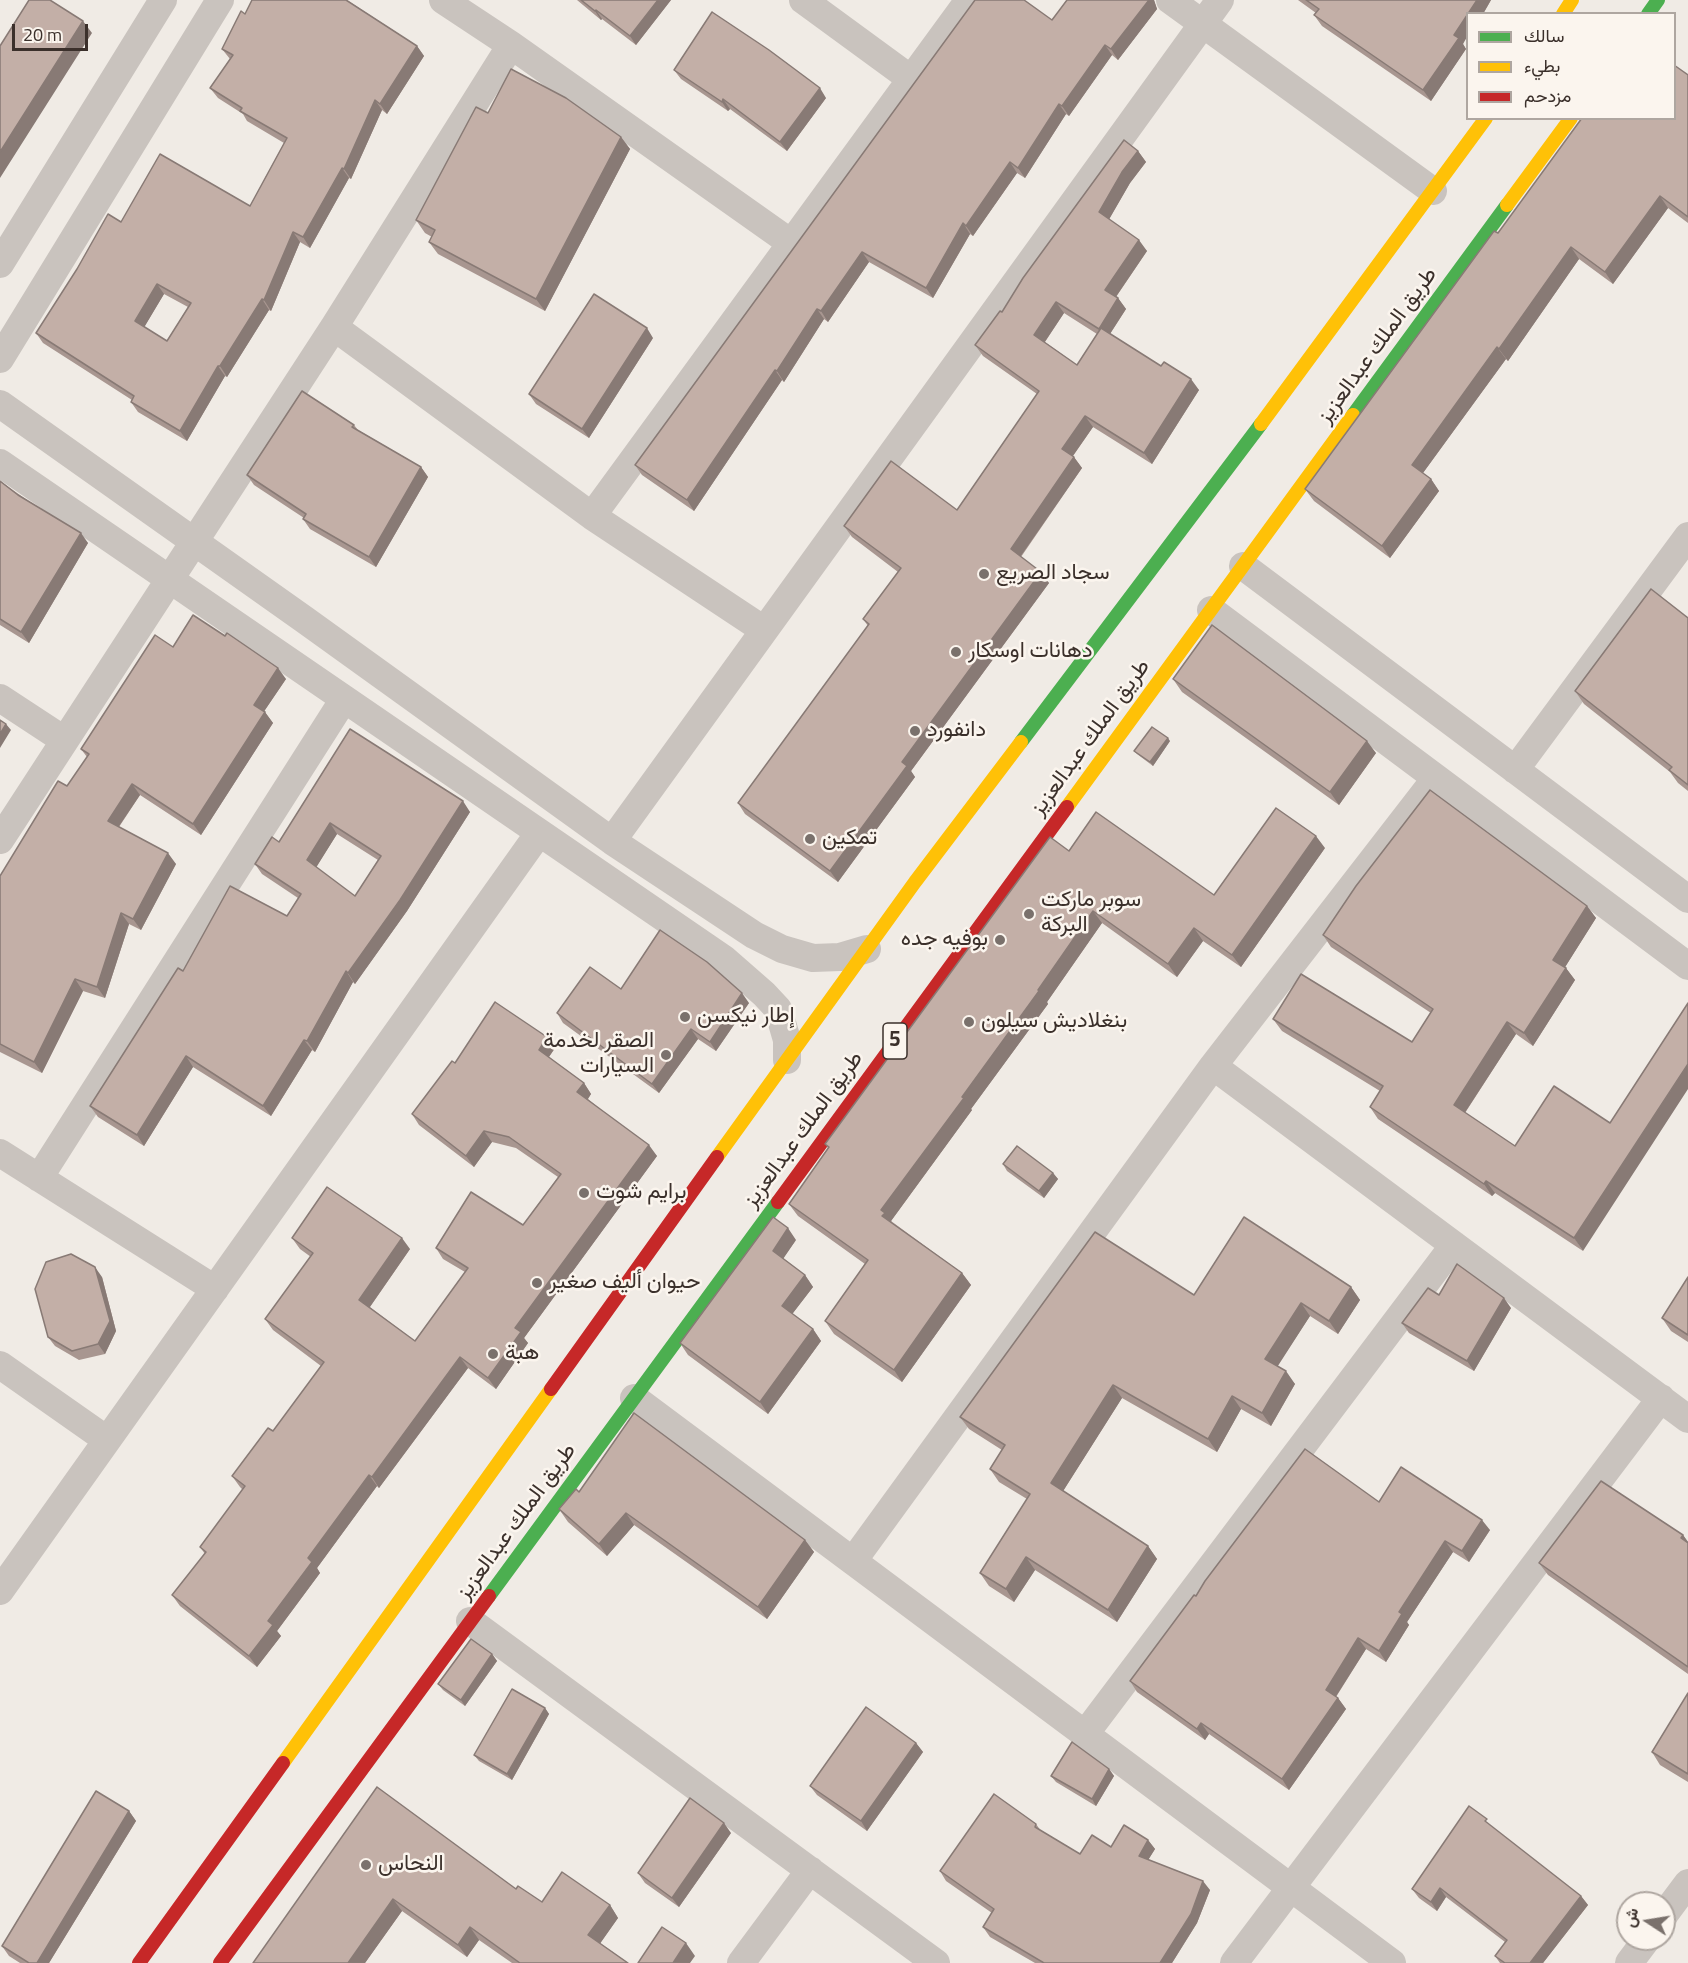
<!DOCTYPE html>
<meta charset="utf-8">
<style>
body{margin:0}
#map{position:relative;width:1688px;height:1963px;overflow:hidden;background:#f0ebe5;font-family:"Titillium Web",Vazirmatn,sans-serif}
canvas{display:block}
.legend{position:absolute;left:1466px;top:12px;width:210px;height:108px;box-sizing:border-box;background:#fbf5ee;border:2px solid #aea6a0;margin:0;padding:8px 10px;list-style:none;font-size:18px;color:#3b302b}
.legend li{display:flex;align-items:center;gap:12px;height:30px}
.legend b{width:30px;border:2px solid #aea6a0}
.north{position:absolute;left:1616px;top:1891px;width:60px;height:60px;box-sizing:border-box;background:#fbf5ee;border:2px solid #aea6a0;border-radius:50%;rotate:282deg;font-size:16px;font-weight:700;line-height:24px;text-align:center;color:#3b302b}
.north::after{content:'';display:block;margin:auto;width:21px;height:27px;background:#7a716c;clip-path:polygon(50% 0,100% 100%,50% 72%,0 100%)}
.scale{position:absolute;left:12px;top:24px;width:76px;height:27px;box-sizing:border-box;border:3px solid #3b302b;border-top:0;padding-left:8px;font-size:18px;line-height:21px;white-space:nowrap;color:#3b302b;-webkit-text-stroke:4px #fbf5ee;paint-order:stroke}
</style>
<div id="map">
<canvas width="1688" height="1963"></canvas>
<ul class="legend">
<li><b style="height:8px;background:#4caf50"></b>سالك</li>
<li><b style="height:8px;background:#ffc107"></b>بطيء</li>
<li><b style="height:8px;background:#c62828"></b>مزدحم</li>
</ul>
<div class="north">ش</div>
<div class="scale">20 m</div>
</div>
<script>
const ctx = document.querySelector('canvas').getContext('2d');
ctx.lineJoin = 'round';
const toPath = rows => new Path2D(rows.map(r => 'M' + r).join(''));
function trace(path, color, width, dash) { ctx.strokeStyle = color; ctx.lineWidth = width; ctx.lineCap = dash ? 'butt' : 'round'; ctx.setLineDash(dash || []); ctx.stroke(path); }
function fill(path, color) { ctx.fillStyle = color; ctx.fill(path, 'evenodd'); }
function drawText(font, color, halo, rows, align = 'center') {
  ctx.font = font + ' "Titillium Web",Vazirmatn,sans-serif'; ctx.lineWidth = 5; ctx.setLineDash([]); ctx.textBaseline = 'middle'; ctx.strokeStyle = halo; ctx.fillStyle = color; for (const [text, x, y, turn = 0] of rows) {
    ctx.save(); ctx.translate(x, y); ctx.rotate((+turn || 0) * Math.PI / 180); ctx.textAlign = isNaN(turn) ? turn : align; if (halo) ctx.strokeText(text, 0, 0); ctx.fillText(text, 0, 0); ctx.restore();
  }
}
trace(toPath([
 [443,0,511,45,334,327,592,516,969,0],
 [803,0,911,79],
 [1170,0,1433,191],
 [511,45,791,243],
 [0,264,163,0],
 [0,359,220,0],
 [0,404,305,620,612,841,754,935,782,949,813,958,840,957,867,949],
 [0,463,724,959,764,994,778,1009,787,1040,787,1060],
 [592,516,764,630],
 [1243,566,1688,899],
 [1211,610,1688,966],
 [0,698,64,740],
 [1515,770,1688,536],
 [0,840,334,327],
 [612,841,1220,0],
 [1213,1066,1688,1419],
 [0,1153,215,1289],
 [39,1178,344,699],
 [0,1365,107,1440],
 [634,1398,1392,1963],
 [853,1561,1213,1066,1436,778],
 [0,1591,539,833],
 [470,1621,936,1963],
 [1085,1734,1454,1245],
 [1664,1915,1688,1883],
 [741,1963,810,1870],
 [1234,1963,1661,1398],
 [1629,1963,1647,1939]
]), '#c9c3be', 28);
trace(toPath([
 [1648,14,1658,0],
 [1353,415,1507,205],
 [1021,742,1261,424],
 [489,1596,778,1202]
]), '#4caf50', 14);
trace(toPath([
 [1563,14,1572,0],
 [1507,205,1571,118],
 [1261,424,1486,118],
 [1067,807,1353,415],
 [717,1157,915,882,1021,742],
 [283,1763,551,1389]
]), '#ffc107', 14);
trace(toPath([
 [778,1202,1067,807],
 [551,1389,717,1157],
 [139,1963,283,1763],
 [220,1963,489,1596]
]), '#c62828', 14);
fill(toPath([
 [347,0,417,46,424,56,387,114,382,110,351,179,349,178,310,248,300,242,271,311,269,310,227,377,225,376,187,441,138,412,131,402,132,400,43,343,36,333,121,222,250,206,284,143,247,121,243,114,218,98,210,88,230,59,222,49,245,14],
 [164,294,188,307,167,341,144,327],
 [577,0,671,0,636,45,602,19,601,20],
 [1067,0,1154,0,1157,9,1118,60,1112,55,1069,116,1066,114,1025,178,1017,173,973,236,970,234,933,298,869,262,828,322,824,319,784,382,782,380,694,511,642,475,635,465,1052,20],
 [1298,0,1491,0,1483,14,1467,14,1463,44,1466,49,1431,101,1322,26,1314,15,1316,13],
 [674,70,826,98,787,151,730,109,728,111,681,79],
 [1688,75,1688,223,1668,208,1613,284,1579,259,1508,361,1506,359,1423,473,1431,479,1439,491,1390,558,1314,501,1305,489,1498,233],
 [488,113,621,137,630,149,545,311,438,254,429,242,432,237,425,233,416,220],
 [1138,151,1146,162,1130,183,1109,219,1147,251,1116,297,1118,298,1126,309,1110,334,1199,390,1152,464,1093,427,1073,456,1082,468,1021,557,1049,583,911,771,915,777,838,882,745,814,738,803,868,626,863,619,898,572,852,537,844,526,957,510,1037,394,983,356,975,345,1002,312],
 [1064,313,1097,334,1077,365,1045,342],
 [653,338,589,438,536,404,529,394],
 [354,425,358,430,421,467,428,477,376,567,310,529,303,519,304,518,254,485,247,475],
 [0,481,88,543,29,643,0,625],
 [1688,618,1688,791,1678,783,1670,772,1584,704,1575,691],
 [173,647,286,679,264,711,273,723,201,835,140,795,119,827,176,864,141,930,129,924,105,998,83,991,42,1073,0,1052,0,876,67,786,87,757,81,749],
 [1173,679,1376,753,1339,805,1182,692],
 [350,729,470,812,407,911,355,984,353,982,315,1052,312,1050,271,1116,193,1067,144,1146,98,1117,90,1106,183,971,287,916,298,898,262,874,255,864,279,842],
 [337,834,378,860,355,896,316,867],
 [1170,741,1153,766,1137,754,1134,751],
 [1325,848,1241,967,1203,941,1177,977,1102,923,1047,1002,1048,1004,971,1109,972,1110,891,1221,962,1273,971,1285,902,1382,834,1334,825,1321,865,1264,798,1216,789,1204,828,1148,825,1144,1069,851,1214,895],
 [1587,906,1596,918,1565,967,1575,980,1533,1046,1516,1034,1465,1113,1515,1146,1583,1251,1495,1193,1492,1196,1378,1119,1370,1107,1380,1091,1282,1031,1273,1019,1412,1042,1431,1013,1331,947,1323,935],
 [621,989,749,1003,716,1051,698,1039,659,1093,563,1023,557,1013],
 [547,1037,555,1048,549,1057,584,1083,591,1094,588,1099,657,1156,524,1338,528,1343,496,1389,468,1368,379,1488,377,1486,317,1568,320,1573,277,1631,281,1636,257,1667,180,1606,172,1595,205,1554,200,1547,243,1490,240,1487,232,1476,273,1431,321,1366,273,1330,265,1319,311,1257,300,1249,292,1238,410,1249,370,1307,415,1341,465,1272,443,1259,436,1248,523,1225,558,1177,516,1148,492,1142,474,1167,419,1125,412,1114,455,1063],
 [1003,1164,1053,1173,1058,1179,1044,1198,1007,1171],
 [796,1240,783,1258,805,1275,813,1287,792,1314,813,1329,821,1341,768,1414,688,1355,680,1343],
 [102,1277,116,1331,105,1354,79,1360,55,1346,48,1337],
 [1688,1277,1688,1342,1671,1331,1662,1318],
 [1351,1287,1360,1300,1338,1334,1310,1316,1277,1366,1295,1384,1271,1426,1241,1409,1217,1452,1122,1398,1063,1491,1148,1546,1157,1559,1117,1622,1035,1570,1014,1602,989,1586,980,1573,1027,1499,999,1482,990,1469,1002,1450,969,1429,960,1417,1194,1295],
 [1439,1295,1511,1308,1474,1371,1409,1333,1402,1323],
 [579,1492,805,1540,814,1552,767,1619,634,1525,607,1556,568,1522,559,1509],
 [1379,1502,1490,1530,1469,1562,1453,1552,1407,1622,1409,1625,1386,1662,1366,1649,1336,1697,1338,1698,1346,1709,1289,1790,1209,1734,1205,1740,1137,1692,1130,1681,1196,1596],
 [1683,1535,1688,1542,1688,1674,1548,1575,1539,1563],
 [492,1654,497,1661,465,1706,443,1690,438,1684],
 [1688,1693,1688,1782,1660,1765,1652,1752],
 [545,1708,549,1714,512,1780,479,1761,474,1755],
 [916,1743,923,1752,867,1831,817,1795,810,1786],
 [1109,1769,1114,1776,1096,1806,1056,1782,1051,1776],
 [377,1787,516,1889,542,1902,610,1905,618,1918,600,1943,628,1963,512,1963,479,1940,467,1957,402,1911,365,1963],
 [129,1811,136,1821,49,1963,20,1963,9,1956,2,1946],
 [1036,1824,1041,1831,1080,1854,1148,1840,1155,1849,1148,1860,1210,1890,1197,1923,1172,1963,1035,1963,990,1937,983,1927,992,1913,946,1881,940,1871],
 [1493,1828,1581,1896,1588,1905,1543,1963,1500,1963,1495,1956,1505,1942,1446,1897,1437,1911,1419,1898,1412,1889],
 [731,1833,679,1907,645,1883,638,1873]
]), '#a89690');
fill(toPath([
 [658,0,671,0,636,45,630,36],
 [1149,0,1154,0,1157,9,1118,60,1111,49],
 [1477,0,1491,0,1483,14,1468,14],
 [596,10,602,19,601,20,595,11],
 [1467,15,1467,37,1463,44,1466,49,1431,101,1423,90,1454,35],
 [83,21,92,33,0,178,0,152],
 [1105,45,1112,55,1069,116,1062,106],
 [417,46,424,56,387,114,380,104],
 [820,88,826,98,787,151,780,142],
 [723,99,730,109,728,111,722,102],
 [375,100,382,110,351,179,344,169],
 [1059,104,1066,114,1025,178,1018,168],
 [621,137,630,149,545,311,536,299],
 [1138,151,1146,162,1130,183,1107,223,1099,212,1122,172],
 [1010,162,1017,173,973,236,966,226],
 [342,168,349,178,310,248,303,237],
 [1660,196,1668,208,1613,284,1605,272],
 [963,223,970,234,933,298,926,288],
 [293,232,300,242,271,311,264,300],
 [1139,240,1147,251,1113,301,1105,290],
 [1571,247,1579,259,1508,361,1499,349],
 [862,252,869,262,828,322,821,311],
 [157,284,164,294,142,331,135,321],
 [1118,298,1126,309,1106,340,1099,329],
 [262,299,269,310,227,377,220,366],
 [1056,302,1064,313,1042,346,1034,335],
 [817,309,824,319,784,382,777,371],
 [647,328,653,338,589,438,582,429],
 [1497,347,1506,359,1420,477,1412,465],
 [218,366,225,376,187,441,180,431],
 [775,370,782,380,694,511,687,500],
 [1191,379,1199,390,1152,464,1144,453],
 [1085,416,1093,427,1070,460,1062,449],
 [1074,457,1082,468,1018,560,1011,549],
 [421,467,428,477,376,567,369,557],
 [1431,479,1439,491,1390,558,1382,546],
 [81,533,88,543,29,643,21,632],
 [1041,572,1049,583,911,771,915,777,838,882,830,871,902,762],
 [278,668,286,679,261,716,254,705],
 [265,712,273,723,201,835,193,824],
 [6,724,11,730,0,748,0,734],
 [1168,738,1170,741,1153,766,1150,762],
 [1367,741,1376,753,1339,805,1330,792],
 [132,784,140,795,115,832,108,821],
 [463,801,470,812,407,911,355,984,348,973],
 [330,823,337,834,314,871,307,860],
 [1316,836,1325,848,1241,967,1232,955],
 [168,853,176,864,141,930,133,919],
 [1587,906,1596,918,1562,972,1553,960],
 [1093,911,1102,923,1047,1002,1048,1004,971,1109,972,1110,891,1221,893,1225,882,1216,881,1210,962,1097],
 [121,913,129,924,105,998,97,987],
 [1194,928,1203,941,1177,977,1168,964],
 [1566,968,1575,980,1533,1046,1524,1033],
 [346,971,353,982,315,1052,307,1041],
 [75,979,83,991,42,1073,34,1062],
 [742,993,749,1003,716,1051,710,1042],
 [1507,1022,1516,1034,1462,1117,1454,1105],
 [691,1029,698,1039,659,1093,652,1084],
 [547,1037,555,1048,546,1061,539,1050],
 [304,1040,312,1050,271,1116,263,1106],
 [186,1056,193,1067,144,1146,137,1135],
 [1688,1064,1688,1089,1583,1251,1574,1238],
 [584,1083,591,1094,585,1103,577,1092],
 [484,1131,492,1142,474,1167,466,1156],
 [649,1145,657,1156,524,1338,528,1343,496,1389,488,1378,515,1328],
 [1053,1173,1058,1179,1044,1198,1039,1191],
 [1486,1181,1495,1193,1492,1196,1484,1184],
 [788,1228,796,1240,781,1262,773,1251],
 [402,1238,410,1249,367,1311,359,1300],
 [95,1267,102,1277,116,1331,105,1354,98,1344],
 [962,1273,971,1285,902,1382,894,1370],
 [805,1275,813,1287,790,1317,782,1306],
 [1351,1287,1360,1300,1338,1334,1329,1321],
 [1504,1298,1511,1308,1474,1371,1467,1361],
 [1301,1303,1310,1316,1274,1372,1265,1359],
 [813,1329,821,1341,768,1414,760,1402],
 [460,1357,468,1368,379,1488,372,1477],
 [1286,1371,1295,1384,1271,1426,1262,1413],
 [1113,1385,1122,1398,1060,1496,1051,1483],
 [1232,1396,1241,1409,1217,1452,1208,1439],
 [369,1475,377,1486,317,1568,320,1573,277,1631,281,1636,257,1667,249,1656,268,1621,308,1558],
 [626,1513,634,1525,607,1556,599,1544],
 [1482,1520,1490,1530,1469,1562,1462,1551],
 [1683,1535,1688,1542,1688,1548,1681,1538],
 [805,1540,814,1552,767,1619,758,1607],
 [1445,1541,1453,1552,1407,1622,1409,1625,1386,1662,1379,1651,1399,1612],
 [1148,1546,1157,1559,1117,1622,1108,1610],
 [1026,1557,1035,1570,1014,1602,1006,1589],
 [1358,1638,1366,1649,1333,1701,1326,1690],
 [492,1654,497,1661,465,1706,461,1700],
 [1338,1698,1346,1709,1289,1790,1282,1779],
 [545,1708,549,1714,512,1780,507,1774],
 [1201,1723,1209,1734,1205,1740,1197,1729],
 [916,1743,923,1752,867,1831,861,1821],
 [1109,1769,1114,1776,1096,1806,1092,1799],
 [129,1811,136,1821,49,1963,37,1963],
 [724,1823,731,1833,679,1907,672,1898],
 [1148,1840,1155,1849,1145,1865,1139,1856],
 [1203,1881,1210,1890,1197,1923,1172,1963,1160,1963],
 [1440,1888,1446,1897,1437,1911,1431,1902],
 [1581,1896,1588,1905,1543,1963,1530,1963],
 [393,1899,402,1911,365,1963,348,1963],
 [610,1905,618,1918,597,1948,588,1935],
 [470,1927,479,1940,467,1957,458,1945],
 [686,1943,695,1956,690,1963,673,1963]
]), '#887a75');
const building = toPath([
 [29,0,50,0,83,21,0,152,0,46,29,0],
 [252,0,346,0,417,46,380,104,375,100,344,169,342,168,303,237,293,232,264,300,262,299,220,366,218,366,180,431,131,402,134,396,36,333,77,269,108,214,121,222,160,154,250,206,287,138,240,111,242,108,210,88,233,55,222,49,241,11,245,14,252,0],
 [157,284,191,303,167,341,135,321,157,284],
 [581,0,658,0,630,36,596,10,595,11,581,0],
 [975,0,1024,0,1052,20,1067,0,1149,0,1111,49,1105,45,1062,106,1059,104,1018,168,1010,162,966,226,963,223,926,288,862,252,821,311,817,309,777,371,775,370,687,500,635,465,975,0],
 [1306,0,1477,0,1454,35,1459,38,1423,90,1314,15,1319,9,1306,0],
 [712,12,769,50,820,88,780,142,723,99,722,102,674,70,712,12],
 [1674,65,1688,75,1688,217,1660,196,1605,272,1571,247,1499,349,1497,347,1412,465,1431,479,1382,546,1305,489,1494,231,1498,233,1582,118,1674,118,1674,65],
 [511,69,566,98,621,137,536,299,429,242,435,230,416,220,476,107,488,113,511,69],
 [1124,140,1138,151,1122,172,1099,212,1139,240,1105,290,1118,298,1099,329,1056,302,1034,335,1077,365,1101,328,1161,366,1164,362,1191,379,1144,453,1085,416,1062,449,1074,457,1011,549,1041,572,902,762,907,766,830,871,738,803,869,624,863,619,901,568,844,526,891,461,957,510,1039,391,975,345,1000,311,1002,312,1023,278,1124,140],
 [594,294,647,328,582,429,529,394,594,294],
 [302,391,354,425,352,427,421,467,369,557,303,519,306,514,247,475,302,391],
 [0,481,18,495,81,533,21,632,0,619,0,481],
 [1651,589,1688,618,1688,785,1669,770,1672,767,1575,691,1651,589],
 [193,615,225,636,227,633,278,668,254,705,265,712,193,824,132,784,108,821,168,853,133,919,121,913,97,987,75,979,34,1062,0,1044,0,876,58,781,67,786,89,754,81,749,155,635,173,647,193,615],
 [1212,625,1367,741,1330,792,1173,679,1212,625],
 [0,720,6,724,0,734,0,720],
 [1152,727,1168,738,1150,762,1134,751,1152,727],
 [350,729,463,801,400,900,348,973,346,971,307,1041,304,1040,263,1106,186,1056,137,1135,90,1106,178,968,183,971,230,886,287,916,301,894,255,864,272,837,279,842,350,729],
 [330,823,381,856,355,896,307,860,330,823],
 [1430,790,1587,906,1553,960,1566,968,1524,1033,1507,1022,1454,1105,1515,1146,1554,1086,1610,1123,1688,1003,1688,1064,1574,1238,1486,1181,1484,1184,1370,1107,1383,1086,1273,1019,1301,974,1412,1042,1433,1009,1323,935,1356,886,1430,790],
 [1276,808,1316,836,1232,955,1194,928,1168,964,1093,911,1038,990,1039,991,962,1097,964,1098,881,1210,885,1213,882,1216,962,1273,894,1370,825,1321,868,1260,789,1204,829,1147,825,1144,1050,837,1069,851,1096,812,1214,895,1276,808],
 [660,930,707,962,742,993,710,1042,691,1029,652,1084,557,1013,590,967,621,989,660,930],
 [495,1002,547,1037,539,1050,584,1083,577,1092,649,1145,515,1328,521,1332,488,1378,460,1357,372,1477,369,1475,308,1558,312,1562,268,1621,273,1625,249,1656,172,1595,206,1552,200,1547,245,1486,232,1476,268,1428,273,1431,324,1362,265,1319,313,1253,292,1238,327,1187,402,1238,359,1300,415,1341,468,1268,436,1248,471,1192,523,1225,561,1174,509,1137,484,1131,466,1156,412,1114,452,1061,455,1063,495,1002],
 [1017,1146,1053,1173,1039,1191,1003,1164,1017,1146],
 [773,1217,788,1228,773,1251,805,1275,782,1306,813,1329,760,1402,680,1343,773,1217],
 [1244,1217,1351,1287,1329,1321,1301,1303,1265,1359,1286,1371,1262,1413,1232,1396,1208,1439,1113,1385,1051,1483,1148,1546,1108,1610,1026,1557,1006,1589,980,1573,1030,1494,990,1469,1005,1445,960,1417,1095,1232,1194,1295,1244,1217],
 [71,1254,95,1267,110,1321,98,1344,72,1351,48,1337,35,1289,46,1262,71,1254],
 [1457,1264,1504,1298,1467,1361,1402,1323,1428,1288,1439,1295,1457,1264],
 [1688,1277,1688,1335,1662,1318,1688,1277],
 [634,1413,805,1540,758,1607,626,1513,599,1544,559,1509,576,1489,579,1492,634,1413],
 [1305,1449,1379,1502,1401,1467,1482,1520,1462,1551,1445,1541,1399,1612,1402,1614,1379,1651,1358,1638,1326,1690,1338,1698,1282,1779,1201,1723,1197,1729,1130,1681,1194,1595,1196,1596,1205,1581,1305,1449],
 [1601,1481,1683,1535,1681,1538,1688,1543,1688,1667,1539,1563,1601,1481],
 [471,1639,492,1654,461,1700,438,1684,471,1639],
 [512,1689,545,1708,507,1774,474,1755,512,1689],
 [1688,1693,1688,1774,1652,1752,1688,1693],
 [866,1707,916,1743,861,1821,810,1786,866,1707],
 [1072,1742,1109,1769,1092,1799,1051,1776,1072,1742],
 [377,1787,516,1889,518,1886,542,1902,562,1872,610,1905,588,1935,628,1963,520,1963,470,1927,458,1945,393,1899,348,1963,253,1963,377,1787],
 [96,1791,129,1811,37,1963,29,1963,2,1946,96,1791],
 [994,1794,1036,1824,1035,1827,1080,1854,1092,1835,1111,1847,1124,1825,1148,1840,1139,1856,1203,1881,1191,1914,1160,1963,1044,1963,983,1927,994,1909,940,1871,994,1794],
 [690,1798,724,1823,672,1898,638,1873,690,1798],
 [1469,1806,1487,1819,1485,1821,1581,1896,1530,1963,1505,1963,1495,1956,1507,1940,1440,1888,1431,1902,1412,1889,1469,1806],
 [662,1927,686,1943,673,1963,638,1963,662,1927]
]);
fill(building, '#c3afa7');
trace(building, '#887a75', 1.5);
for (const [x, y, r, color] of [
 [984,574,6,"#7a716c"],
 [956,652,6,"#7a716c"],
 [915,731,6,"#7a716c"],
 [810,839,6,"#7a716c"],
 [1029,914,6,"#7a716c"],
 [1000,940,6,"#7a716c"],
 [685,1017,6,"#7a716c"],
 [969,1022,6,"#7a716c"],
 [666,1055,6,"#7a716c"],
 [584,1193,6,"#7a716c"],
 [537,1283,6,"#7a716c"],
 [493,1354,6,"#7a716c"],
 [366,1865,6,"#7a716c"]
]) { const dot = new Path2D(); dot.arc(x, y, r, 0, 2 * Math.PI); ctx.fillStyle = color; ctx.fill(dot); trace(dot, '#fbf5ee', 2); }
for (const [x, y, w] of [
 [895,1041,24]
]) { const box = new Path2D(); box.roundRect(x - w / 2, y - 18, w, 36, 4.5); ctx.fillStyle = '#fbf5ee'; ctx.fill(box); trace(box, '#3b302b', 1.5); }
drawText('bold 21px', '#3b302b', null, [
 ["5",895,1041]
]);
drawText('22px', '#3b302b', '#fbf5ee', [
 ["طريق الملك عبدالعزيز",1378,346,-54],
 ["طريق الملك عبدالعزيز",1091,738,-54],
 ["طريق الملك عبدالعزيز",804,1130,-54],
 ["طريق الملك عبدالعزيز",517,1522,-54]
]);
drawText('22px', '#3b302b', '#fbf5ee', [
 ["سجاد الصريع",996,574],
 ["دهانات اوسكار",968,652],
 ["دانفورد",927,731],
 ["تمكين",822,839],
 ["سوبر ماركت",1041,901],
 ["البركة",1041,926],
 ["بوفيه جده",988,940,"right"],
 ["إطار نيكسن",697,1017],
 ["بنغلاديش سيلون",981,1022],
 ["الصقر لخدمة",654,1042,"right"],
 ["السيارات",654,1067,"right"],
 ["برايم شوت",596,1193],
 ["حيوان أليف صغير",549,1283],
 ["هبة",505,1354],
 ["النحاس",378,1865]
], 'left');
</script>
